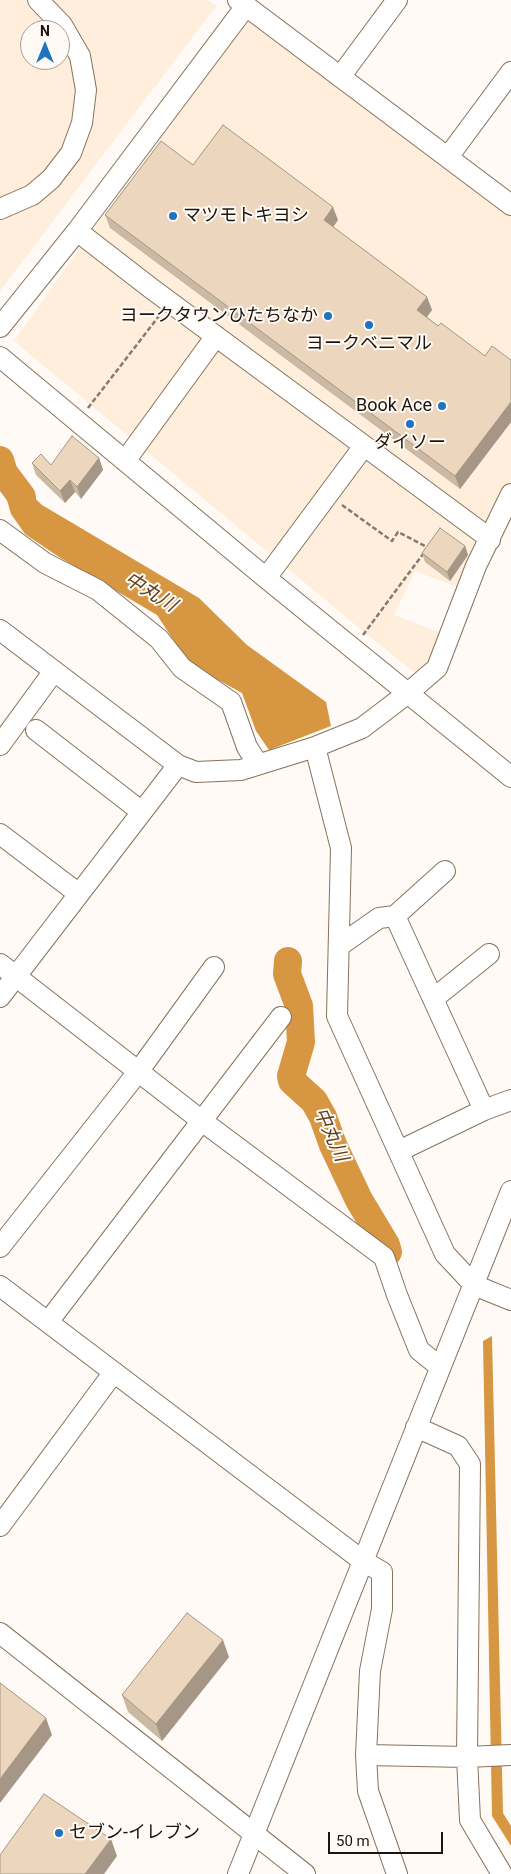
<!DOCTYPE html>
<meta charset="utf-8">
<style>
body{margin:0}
#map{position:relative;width:511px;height:1874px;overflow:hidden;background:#fffaf5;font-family:Roboto,sans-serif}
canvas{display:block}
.north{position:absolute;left:20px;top:20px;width:50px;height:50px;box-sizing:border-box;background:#fffaf5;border:1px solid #a49e98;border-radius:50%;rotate:0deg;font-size:14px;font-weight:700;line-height:20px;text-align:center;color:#1c150c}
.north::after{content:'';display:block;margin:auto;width:18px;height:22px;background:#1f73c1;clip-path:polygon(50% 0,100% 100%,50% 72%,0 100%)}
.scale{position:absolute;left:328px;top:1832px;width:115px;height:22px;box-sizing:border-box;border:2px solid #1c150c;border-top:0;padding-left:6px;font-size:15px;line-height:18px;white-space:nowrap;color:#1c150c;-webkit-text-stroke:4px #fffaf5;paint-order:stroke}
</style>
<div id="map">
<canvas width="511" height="1874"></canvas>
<div class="north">N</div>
<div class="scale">50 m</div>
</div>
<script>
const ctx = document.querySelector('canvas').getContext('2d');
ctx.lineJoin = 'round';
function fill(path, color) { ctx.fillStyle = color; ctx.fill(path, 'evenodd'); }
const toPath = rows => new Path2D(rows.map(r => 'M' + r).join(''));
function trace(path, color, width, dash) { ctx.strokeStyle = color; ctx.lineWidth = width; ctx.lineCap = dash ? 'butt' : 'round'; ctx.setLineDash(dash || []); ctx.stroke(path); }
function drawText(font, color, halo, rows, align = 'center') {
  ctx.font = font + ' Roboto,"Noto Sans JP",sans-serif'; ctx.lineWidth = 4; ctx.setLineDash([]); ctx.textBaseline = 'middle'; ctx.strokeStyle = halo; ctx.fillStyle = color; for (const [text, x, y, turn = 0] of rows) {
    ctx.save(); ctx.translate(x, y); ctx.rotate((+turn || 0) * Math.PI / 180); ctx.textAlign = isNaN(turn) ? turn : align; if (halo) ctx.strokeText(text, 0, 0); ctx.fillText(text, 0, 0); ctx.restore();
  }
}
fill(toPath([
 [0,0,208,0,216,6,0,291],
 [30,30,60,30,60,60,30,60],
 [251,16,511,207,511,481,462,589,415,571,394,615,444,634,434,663,418,675,364,632,14,341,87,238]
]), '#feeedb');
fill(toPath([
 [2,466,42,505,199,598,247,645,326,702,331,726,269,750,256,731,242,693,189,664,157,615,59,557,25,534,11,514,3,486],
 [492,1336,503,1813,511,1826,511,1846,492,1816,483,1341]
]), '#d79742');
trace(toPath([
 [0,460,4,473,22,497],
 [288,961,287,974,299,1006,301,1042,291,1076,292,1081,314,1101,323,1117,333,1145,359,1200,386,1245,388,1252]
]), '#d79742', 28);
const minor = toPath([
 [238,0,511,205],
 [340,77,397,0],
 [448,157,511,72],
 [0,209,32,195,51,179,71,153,82,123,86,90,80,56,62,25,38,0],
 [77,231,152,289,485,535,490,540],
 [0,327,77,231,246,6],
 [0,357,266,578,511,777],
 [125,461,216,336],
 [0,530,45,563,98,590,159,639,182,668,231,702,247,747,258,764],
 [266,578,364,446],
 [0,630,178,765,196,772,241,770,315,747,362,728,408,693,437,668,476,566,511,494],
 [36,730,142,812],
 [0,745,54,671],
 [315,747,341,848,337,1016,445,1254,474,1285,511,1300],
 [0,834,79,894],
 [395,916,484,1110],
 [339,946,379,918,395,916,445,871],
 [0,964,202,1121,384,1257,397,1295,419,1350,440,1367],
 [0,997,178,765],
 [433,999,489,954],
 [399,1151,484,1110,511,1100],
 [0,1247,138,1072,214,967],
 [0,1286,363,1561,382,1572,382,1609,370,1671,366,1755,368,1791,397,1874],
 [48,1322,281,1017],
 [416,1427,458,1446,470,1464,467,1757,470,1820,502,1874],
 [0,1526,114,1372],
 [0,1633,305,1874],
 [366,1755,467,1757,511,1755],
 [238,1874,511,1191]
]);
trace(minor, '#86735c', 22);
trace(toPath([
 [88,408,159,316],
 [342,505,392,541,398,532,427,547],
 [363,635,423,554]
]), '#827c75', 2.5, [5, 2.5]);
trace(minor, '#fff', 20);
fill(toPath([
 [105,215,338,220,333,227,427,297,432,310,427,317,438,326,485,356,511,360,511,422,460,489,110,228],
 [99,458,103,470,81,499,75,492,65,503,36,475,32,463,51,465],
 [465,546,468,555,450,581,425,562,422,553],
 [229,1657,162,1741,128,1712,122,1695]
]), '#cbb9a3');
fill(toPath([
 [333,207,338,220,329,233,324,220],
 [427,297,432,310,422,323,417,310],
 [511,402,511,422,460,489,455,476],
 [99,458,103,470,81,499,77,487],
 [70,480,75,492,65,503,60,491],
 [465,546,468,555,450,581,447,572],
 [223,1640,229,1657,162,1741,156,1724],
 [46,1718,52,1735,0,1803,0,1779],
 [111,1839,117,1856,104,1874,85,1874]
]), '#a59685');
const building = toPath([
 [223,125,333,207,324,220,427,297,417,310,438,326,441,323,485,356,492,346,511,360,511,402,455,476,105,215,161,141,193,165,223,125],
 [72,436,99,458,77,487,70,480,60,491,32,463,41,454,51,465,72,436],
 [440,528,465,546,447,572,422,553,440,528],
 [187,1613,223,1640,156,1724,122,1695,187,1613],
 [0,1683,46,1718,0,1779,0,1683],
 [44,1794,111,1839,85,1874,0,1874,0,1855,44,1794]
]);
fill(building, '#ecd7be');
trace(building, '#a59685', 1);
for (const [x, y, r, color] of [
 [173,216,5,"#1f73c1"],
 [328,316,5,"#1f73c1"],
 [369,325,5,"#1f73c1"],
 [442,406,5,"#1f73c1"],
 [410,424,5,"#1f73c1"],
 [59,1833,5,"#1f73c1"]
]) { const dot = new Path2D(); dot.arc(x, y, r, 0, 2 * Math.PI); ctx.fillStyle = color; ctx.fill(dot); trace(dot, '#fffaf5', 2); }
drawText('18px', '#1c150c', '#fffaf5', [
 ["マツモトキヨシ",183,216],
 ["ヨークタウンひたちなか",318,316,"right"],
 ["ヨークベニマル",369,344,"center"],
 ["Book Ace",432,406,"right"],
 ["ダイソー",410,443,"center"],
 ["セブン-イレブン",69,1833]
], 'left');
drawText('italic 19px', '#5c411e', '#fffaf5', [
 ["中丸川",150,593,32],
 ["中丸川",330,1135,66]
]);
</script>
